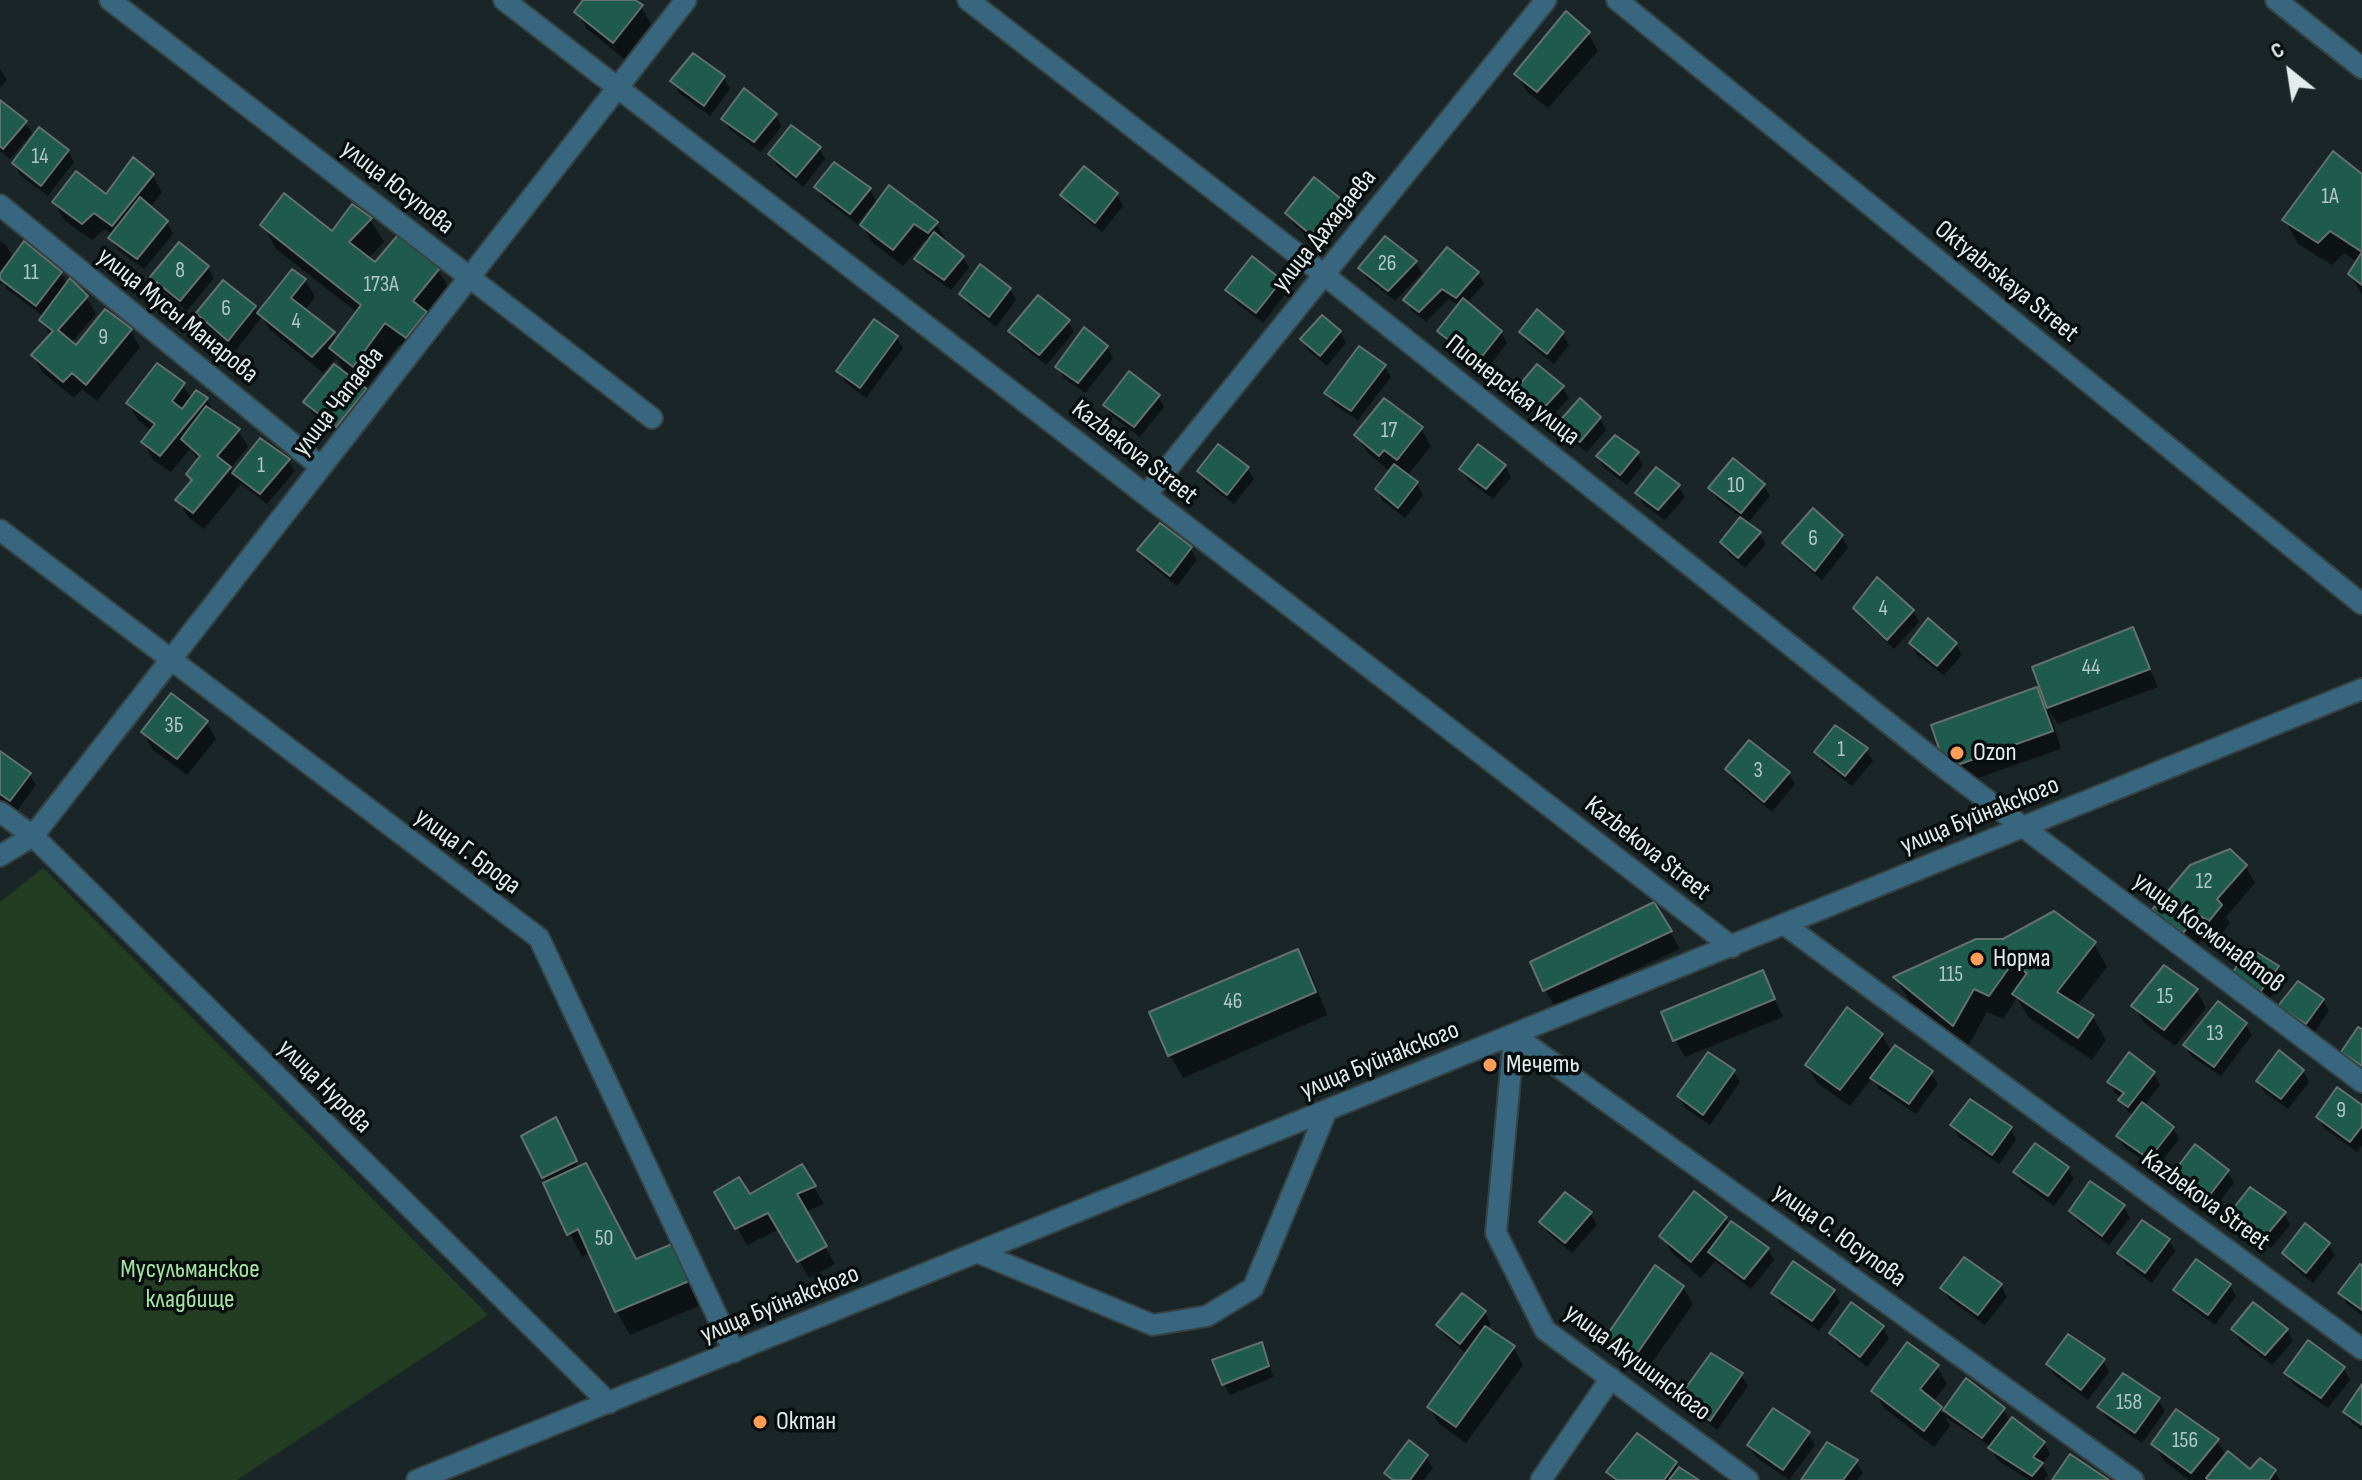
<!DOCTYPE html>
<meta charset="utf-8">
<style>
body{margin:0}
#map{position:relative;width:2362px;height:1480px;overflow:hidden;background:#1a2527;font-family:"Sofia Sans Condensed",sans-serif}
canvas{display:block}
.north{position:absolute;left:2250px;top:32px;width:80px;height:80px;-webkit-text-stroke:6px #080d0e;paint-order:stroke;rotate:330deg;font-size:22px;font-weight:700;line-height:32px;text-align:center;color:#e3ebeb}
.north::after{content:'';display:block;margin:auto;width:28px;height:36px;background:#e3ebeb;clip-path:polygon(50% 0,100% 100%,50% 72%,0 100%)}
</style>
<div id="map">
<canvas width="2362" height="1480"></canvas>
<div class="north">С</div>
</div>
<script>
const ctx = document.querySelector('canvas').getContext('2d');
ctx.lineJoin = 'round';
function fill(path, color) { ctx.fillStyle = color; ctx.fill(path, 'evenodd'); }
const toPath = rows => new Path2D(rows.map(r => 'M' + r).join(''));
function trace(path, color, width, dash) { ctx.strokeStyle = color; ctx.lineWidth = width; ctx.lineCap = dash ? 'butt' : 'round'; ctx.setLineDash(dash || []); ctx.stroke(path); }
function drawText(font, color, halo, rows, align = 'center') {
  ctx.font = font + ' "Sofia Sans Condensed",sans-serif'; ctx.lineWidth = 7; ctx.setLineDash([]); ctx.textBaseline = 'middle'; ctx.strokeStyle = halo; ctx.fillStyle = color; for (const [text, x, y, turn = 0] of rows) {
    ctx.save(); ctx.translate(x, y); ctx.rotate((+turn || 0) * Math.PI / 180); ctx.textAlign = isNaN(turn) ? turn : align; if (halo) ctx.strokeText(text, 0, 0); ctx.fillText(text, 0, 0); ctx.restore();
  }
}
fill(toPath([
 [43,868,488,1315,237,1480,0,1480,0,902]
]), '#233d23');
fill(toPath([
 [586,0,632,0,641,7,651,24,624,59,587,29,577,12],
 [1588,33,1598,51,1548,108,1527,92,1517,74],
 [0,69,7,80,0,88],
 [724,78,730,89,710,116,679,93,673,81],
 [0,103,25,122,32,133,10,159,0,151],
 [775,115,782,126,761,152,730,130,723,119],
 [819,148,825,159,803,187,777,166,771,154],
 [68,151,74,162,48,196,20,175,14,163],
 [834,165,870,190,878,204,936,223,946,240,944,243,963,257,969,268,951,290,923,270,916,259,928,243,925,241,903,266,872,242,862,225,874,209,871,207,857,224,823,198,817,187],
 [152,175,162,192,150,208,167,222,173,234,144,269,117,249,111,238,113,235,105,229,92,240,64,220,54,202,106,196],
 [2362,177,2362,295,2350,274,2357,262,2344,253,2332,265,2298,244,2285,220],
 [1063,195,1117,195,1123,206,1102,232,1069,206],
 [1340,200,1346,211,1318,245,1294,225,1288,214],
 [370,219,384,242,368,259,375,264,438,270,452,293,429,320,439,337,420,360,399,345,365,390,372,402,343,437,312,413,306,402,348,377,336,358,323,373,270,330,262,317,235,351,204,324,198,313,254,307,258,314,292,272,305,280,315,297,304,311,333,333,337,340,358,313,276,249,263,225,332,234],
 [0,241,6,245,14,259,61,273,67,285,86,297,96,314,71,343,77,348,130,330,140,347,97,401,82,389,74,398,43,373,33,356,51,336,41,320,44,317,7,289,3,282,0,285],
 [1415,262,1422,273,1395,301,1367,279,1360,268],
 [208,267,214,278,187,311,159,288,152,277],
 [1477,273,1484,284,1466,304,1501,332,1507,343,1484,373,1446,342,1440,331,1459,306,1449,299,1426,322,1412,311,1406,300],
 [1280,281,1287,292,1263,323,1234,301,1228,290],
 [1010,289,1016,300,996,327,968,305,962,294],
 [1068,321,1074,332,1046,365,1017,342,1010,331],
 [1340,332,1346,343,1327,366,1308,350,1302,339],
 [1521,332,1562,334,1569,345,1554,364,1527,343],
 [896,337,903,348,866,398,845,382,839,371],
 [1107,347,1113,358,1085,393,1064,378,1058,367],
 [1384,366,1391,377,1358,420,1333,404,1327,393],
 [183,385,192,399,196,393,207,400,215,414,238,430,248,447,230,469,234,474,260,440,288,460,295,471,267,504,241,484,204,529,188,517,178,500,193,481,199,461,190,449,171,472,153,460,143,442,152,431,138,420,128,403],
 [1562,387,1569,398,1548,421,1524,401,1518,390],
 [1158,396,1164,407,1140,437,1112,416,1105,405],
 [1580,401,1600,418,1606,430,1587,452,1565,436,1559,425],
 [1421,429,1431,446,1407,476,1417,484,1423,495,1405,518,1383,501,1377,490,1390,472,1367,452,1357,435],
 [1637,454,1643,465,1627,485,1604,468,1598,457],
 [1505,466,1511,477,1493,499,1468,480,1461,469],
 [1247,468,1254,479,1234,504,1206,483,1199,471],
 [1763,485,1770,496,1747,524,1759,533,1766,544,1745,568,1729,554,1722,543,1742,518,1717,499,1711,488],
 [1678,486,1685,497,1665,520,1644,505,1638,494],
 [1842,537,1848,548,1822,580,1791,554,1785,543],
 [1190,548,1197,560,1177,586,1146,561,1140,550],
 [1855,608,1913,611,1919,622,1894,649,1862,619],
 [2132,630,2158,687,2058,724,2049,711,2061,749,1958,785,1934,727,2040,689,2035,668],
 [1911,644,1956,644,1962,655,1944,675,1917,655],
 [206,722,216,739,187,775,153,750,143,733],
 [1866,750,1873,761,1852,786,1823,763,1817,752],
 [0,755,29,774,36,785,17,811,0,799],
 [1728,770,1788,773,1795,784,1772,812,1734,781],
 [2245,866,2255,883,2226,917,2230,923,2219,937,2208,931,2194,949,2164,929,2154,911],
 [1654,904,1680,949,1555,1007,1545,990],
 [2094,944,2107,967,2076,1007,2093,1017,2106,1040,2092,1060,2028,1017,2017,998,2003,1019,1987,1012,1967,1048,1909,1001,1896,978],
 [1298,951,1311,974,1327,1015,1183,1078,1170,1055],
 [2278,967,2284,979,2265,1005,2239,987],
 [1762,972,1783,1017,1685,1057,1675,1040],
 [2196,990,2206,1008,2175,1046,2144,1023,2134,1006],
 [2323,1000,2329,1011,2313,1034,2287,1017,2280,1006],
 [2245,1024,2252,1035,2221,1076,2192,1057,2185,1046],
 [2362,1032,2362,1072,2349,1063,2343,1052],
 [1882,1035,1892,1052,1931,1073,1938,1084,1916,1114,1879,1089,1872,1078,1850,1106,1817,1083,1807,1066],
 [2130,1055,2154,1074,2160,1085,2144,1106,2173,1128,2179,1139,2156,1169,2125,1148,2118,1137,2134,1116,2127,1111,2121,1100,2122,1098,2115,1093,2109,1082],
 [1733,1071,1740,1082,1710,1125,1685,1108,1679,1097],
 [2303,1071,2309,1082,2288,1109,2265,1092,2258,1081],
 [2362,1108,2362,1145,2357,1152,2325,1129,2318,1118],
 [1952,1126,2010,1128,2016,1140,1999,1164,1959,1137],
 [562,1131,579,1169,636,1261,676,1245,706,1303,630,1335,617,1312,591,1252,582,1257,545,1184,547,1183,544,1177],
 [801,1166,824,1204,805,1212,835,1264,809,1278,780,1229,747,1245,717,1193,749,1197],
 [2067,1168,2074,1179,2054,1206,2022,1183,2015,1172],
 [2227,1172,2234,1183,2213,1210,2181,1186,2175,1175],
 [1566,1195,1591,1214,1597,1225,1572,1253,1548,1233,1541,1222],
 [2124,1207,2130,1218,2109,1245,2078,1222,2072,1211],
 [2231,1214,2284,1214,2290,1225,2271,1248,2237,1225],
 [1725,1218,1730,1226,1768,1249,1774,1260,1751,1289,1715,1261,1701,1278,1672,1253,1662,1236],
 [2169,1240,2175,1251,2152,1283,2126,1264,2120,1253],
 [2328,1244,2335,1255,2313,1283,2291,1265,2285,1254],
 [2362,1268,2362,1315,2347,1304,2341,1293],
 [2001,1285,2007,1297,1985,1325,1949,1299,1942,1288],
 [2230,1285,2236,1296,2215,1325,2182,1301,2175,1290],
 [1683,1287,1693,1304,1644,1374,1618,1356,1608,1338],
 [1834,1291,1840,1302,1819,1331,1780,1304,1774,1293],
 [1852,1305,1883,1328,1889,1339,1867,1367,1838,1344,1831,1333],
 [1485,1313,1491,1324,1487,1329,1513,1347,1523,1365,1466,1443,1439,1424,1429,1407,1467,1354,1445,1336,1438,1325],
 [2234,1329,2287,1330,2293,1341,2272,1365,2240,1341],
 [1261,1344,1274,1377,1230,1395,1224,1384],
 [2103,1361,2109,1372,2088,1400,2054,1375,2048,1364],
 [1937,1367,1947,1384,1933,1402,1943,1414,1966,1381,2003,1409,2010,1422,2044,1443,2050,1454,2042,1464,2048,1475,2044,1480,2029,1480,1997,1460,1990,1446,1945,1417,1950,1426,1934,1447,1884,1408,1874,1391],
 [2344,1369,2350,1380,2328,1408,2293,1384,2286,1373],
 [1741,1375,1748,1386,1717,1430,1688,1408,1682,1397],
 [2362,1388,2362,1430,2352,1423,2345,1412],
 [2158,1400,2165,1411,2142,1443,2106,1418,2100,1407],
 [1808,1434,1815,1445,1789,1480,1756,1457,1749,1446],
 [2217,1441,2226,1456,2250,1472,2260,1461,2275,1472,2280,1480,2189,1480,2164,1461,2154,1444],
 [1426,1457,1433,1468,1424,1480,1391,1480,1387,1473],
 [1856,1462,1863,1473,1857,1480,1804,1480],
 [1675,1463,1679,1470,1696,1480,1613,1480,1609,1472]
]), '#0007');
const building = toPath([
 [583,0,635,0,643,5,613,43,574,12,583,0],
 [1566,11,1590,32,1537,92,1514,74,1566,11],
 [693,53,725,76,704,106,670,81,693,53],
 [744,88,777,114,754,142,721,119,744,88],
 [0,100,27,121,3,149,0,146,0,100],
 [791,125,821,147,796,177,768,154,791,125],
 [39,127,69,150,41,186,12,163,39,127],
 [2333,151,2362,174,2362,285,2348,274,2362,252,2330,231,2318,243,2282,220,2333,151],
 [133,157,154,174,112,226,94,213,82,224,52,202,76,171,106,194,133,157],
 [834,162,871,188,850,214,814,187,834,162],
 [1084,166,1118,193,1095,223,1060,195,1084,166],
 [1314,177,1341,199,1311,235,1285,213,1314,177],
 [889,185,938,222,928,233,914,224,893,250,860,225,889,185],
 [284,193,332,231,352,204,372,218,349,242,375,262,398,235,440,268,413,301,427,312,406,338,385,323,353,367,329,348,361,305,260,225,284,193],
 [140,197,168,221,137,259,108,238,140,197],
 [934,232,964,256,944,280,914,259,934,232],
 [1385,236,1417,261,1388,291,1358,268,1385,236],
 [24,241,62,272,36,306,0,279,0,274,24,241],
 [179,242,209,266,180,301,150,277,179,242],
 [1447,247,1479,272,1456,298,1442,289,1419,312,1403,300,1447,247],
 [1252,256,1282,280,1256,313,1225,290,1252,256],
 [980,264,1011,288,989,317,959,294,980,264],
 [292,269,306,279,291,298,335,332,312,357,257,313,292,269],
 [70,278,88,296,58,330,76,345,105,309,132,329,86,385,72,373,63,382,31,355,53,331,39,320,70,278],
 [223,280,256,306,228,341,196,313,223,280],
 [1038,295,1070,320,1039,355,1008,331,1038,295],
 [1463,298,1502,331,1477,363,1437,331,1463,298],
 [1537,309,1564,332,1547,354,1519,332,1537,309],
 [1322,315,1341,331,1320,356,1300,339,1322,315],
 [874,319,898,336,860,388,836,371,874,319],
 [1084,327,1108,346,1078,383,1055,367,1084,327],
 [1359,346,1386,365,1351,411,1324,393,1359,346],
 [157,363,185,383,172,401,182,409,196,390,208,398,160,456,141,442,155,424,126,403,157,363],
 [334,364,367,389,336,427,303,402,334,364],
 [1537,364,1564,386,1541,411,1515,390,1537,364],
 [1129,371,1160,395,1134,427,1103,405,1129,371],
 [1384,398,1423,427,1397,460,1384,450,1379,456,1354,435,1384,398],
 [1580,398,1601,417,1580,442,1556,425,1580,398],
 [206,406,240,429,217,456,231,467,193,513,175,500,192,480,186,474,200,456,181,439,206,406],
 [1615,435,1639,452,1620,475,1596,456,1615,435],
 [260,438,290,459,260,494,232,473,260,438],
 [1218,444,1249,467,1227,495,1197,471,1218,444],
 [1478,444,1506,465,1486,489,1459,469,1478,444],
 [1733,458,1765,484,1741,513,1708,488,1733,458],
 [1394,464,1418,482,1398,508,1375,489,1394,464],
 [1656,467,1680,485,1658,510,1635,493,1656,467],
 [1813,508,1843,535,1815,571,1782,543,1813,508],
 [1740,517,1761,532,1738,558,1720,542,1740,517],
 [1160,523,1192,547,1170,576,1137,550,1160,523],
 [1877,577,1914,610,1887,640,1853,608,1877,577],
 [1928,618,1957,643,1937,666,1909,643,1928,618],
 [2133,627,2150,669,2047,708,2032,667,2133,627],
 [2037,687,2053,731,1946,769,1931,725,2037,687],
 [171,693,208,721,177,759,141,732,171,693],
 [1835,725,1868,748,1845,776,1814,752,1835,725],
 [1749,740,1790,772,1764,802,1725,769,1749,740],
 [0,751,31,773,10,801,0,794,0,751],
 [2230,849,2247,865,2217,899,2222,905,2209,921,2198,915,2183,933,2151,911,2190,865,2230,849],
 [1654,902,1672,931,1543,991,1530,962,1654,902],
 [2054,911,2096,942,2057,992,2094,1015,2078,1038,2012,994,2027,973,2011,965,1989,996,1974,989,1953,1026,1893,977,1976,939,2003,939,2054,911],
 [2250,948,2279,966,2258,995,2230,976,2250,948],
 [1298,949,1316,992,1168,1056,1149,1012,1298,949],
 [2164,965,2198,989,2164,1030,2131,1006,2164,965],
 [1763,970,1775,999,1673,1041,1661,1012,1763,970],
 [2298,981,2324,999,2306,1024,2278,1006,2298,981],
 [2218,1001,2247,1023,2214,1067,2183,1045,2218,1001],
 [1847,1007,1883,1034,1840,1090,1805,1065,1847,1007],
 [2358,1027,2362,1029,2362,1066,2341,1052,2358,1027],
 [1895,1045,1933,1071,1909,1104,1870,1078,1895,1045],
 [2279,1050,2304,1070,2281,1099,2256,1081,2279,1050],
 [1708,1052,1735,1070,1703,1115,1677,1096,1708,1052],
 [2129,1052,2155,1072,2128,1107,2118,1100,2124,1093,2107,1082,2129,1052],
 [2337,1087,2362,1105,2362,1126,2350,1142,2316,1117,2337,1087],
 [1970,1099,2012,1127,1992,1155,1950,1125,1970,1099],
 [2142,1102,2174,1127,2149,1159,2116,1136,2142,1102],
 [556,1117,577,1161,542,1178,521,1136,556,1117],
 [2035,1143,2069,1167,2048,1196,2013,1172,2035,1143],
 [2195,1144,2229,1170,2206,1200,2172,1174,2195,1144],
 [586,1163,636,1259,677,1242,694,1279,615,1312,578,1229,567,1235,543,1183,586,1163],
 [802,1164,816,1186,797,1194,827,1246,797,1262,768,1213,735,1229,714,1192,739,1177,750,1194,802,1164],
 [2090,1181,2125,1205,2102,1236,2069,1211,2090,1181],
 [2250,1187,2286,1212,2264,1238,2229,1214,2250,1187],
 [1694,1191,1727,1217,1691,1262,1659,1236,1694,1191],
 [1565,1192,1592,1212,1565,1243,1539,1222,1565,1192],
 [2142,1220,2170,1239,2145,1273,2117,1253,2142,1220],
 [1731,1221,1769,1248,1744,1279,1708,1252,1731,1221],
 [2305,1223,2330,1243,2306,1273,2282,1253,2305,1223],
 [1964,1257,2002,1284,1978,1315,1940,1288,1964,1257],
 [2196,1259,2231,1284,2208,1315,2173,1290,2196,1259],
 [1793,1261,1835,1290,1812,1321,1771,1293,1793,1261],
 [2360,1264,2362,1266,2362,1310,2338,1293,2360,1264],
 [1655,1265,1684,1286,1634,1358,1605,1338,1655,1265],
 [1462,1293,1486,1311,1460,1344,1436,1325,1462,1293],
 [1851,1302,1884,1326,1860,1357,1829,1333,1851,1302],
 [2253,1302,2288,1329,2265,1355,2231,1329,2253,1302],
 [1485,1326,1515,1346,1456,1427,1427,1407,1485,1326],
 [2068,1334,2105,1359,2081,1390,2046,1364,2068,1334],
 [2308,1340,2345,1367,2321,1398,2284,1373,2308,1340],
 [1262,1342,1269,1366,1222,1385,1212,1360,1262,1342],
 [1907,1342,1939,1365,1920,1389,1942,1407,1924,1431,1871,1391,1907,1342],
 [1711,1353,1743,1373,1710,1421,1680,1396,1711,1353],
 [2123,1373,2160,1398,2135,1433,2097,1407,2123,1373],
 [1966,1378,2005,1408,1982,1438,1943,1410,1966,1378],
 [2362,1384,2362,1425,2343,1412,2362,1384],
 [1773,1408,1810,1432,1783,1470,1747,1445,1773,1408],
 [2176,1409,2219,1439,2191,1473,2151,1444,2176,1409],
 [2012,1417,2045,1442,2033,1457,2043,1463,2032,1476,1988,1448,2012,1417],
 [1637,1433,1677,1462,1664,1480,1617,1480,1606,1472,1637,1433],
 [1409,1440,1428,1455,1410,1480,1393,1480,1384,1473,1409,1440],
 [1827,1442,1858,1460,1843,1480,1801,1480,1827,1442],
 [2228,1451,2250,1469,2260,1458,2276,1470,2269,1480,2208,1480,2206,1478,2228,1451],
 [2070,1454,2109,1480,2052,1480,2070,1454],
 [1679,1467,1699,1480,1669,1480,1679,1467]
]);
fill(building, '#1e5b4d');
trace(building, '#64706c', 2);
const street = toPath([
 [110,0,652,418],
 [504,0,1732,947],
 [968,0,1323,274,1946,769,2362,1082],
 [1617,0,2362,604],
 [2276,0,2362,68],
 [0,205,321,467],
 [1146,495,1546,0],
 [0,530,539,938,734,1352],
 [0,812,33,836,609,1403],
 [0,856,33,836,686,0],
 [1785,925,2362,1349],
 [1514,1035,2133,1480],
 [1514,1035,1496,1233,1545,1330,1748,1480],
 [979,1253,1153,1325,1207,1316,1253,1288,1326,1112],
 [417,1480,2362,689],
 [1541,1480,1611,1378]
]);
trace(street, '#364142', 24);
trace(street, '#38667f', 20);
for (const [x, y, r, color] of [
 [1957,753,8,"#fe9c58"],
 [1977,959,8,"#fe9c58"],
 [1490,1065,8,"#fe9c58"],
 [760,1422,8,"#fe9c58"]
]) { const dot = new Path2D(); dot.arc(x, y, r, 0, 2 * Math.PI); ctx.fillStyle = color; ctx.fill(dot); trace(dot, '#080d0e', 3); }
drawText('22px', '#b2c7c4', null, [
 ["14",40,157],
 ["1А",2330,197],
 ["26",1387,264],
 ["8",180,271],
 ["11",31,273],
 ["173А",381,285],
 ["6",226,309],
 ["4",296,322],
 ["9",103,338],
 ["17",1389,431],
 ["1",261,466],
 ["10",1736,486],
 ["6",1813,539],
 ["4",1883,609],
 ["44",2091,668],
 ["3Б",174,726],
 ["1",1841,750],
 ["3",1758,771],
 ["12",2204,882],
 ["115",1951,975],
 ["15",2165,997],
 ["46",1233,1002],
 ["13",2215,1034],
 ["9",2341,1111],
 ["50",604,1239],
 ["158",2129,1403],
 ["156",2185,1441]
]);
drawText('26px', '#e3ebeb', '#080d0e', [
 ["улица Юсупова",397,188,38],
 ["улица Дахадаева",1325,231,-51],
 ["Oktyabrskaya Street",2006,282,39],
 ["улица Мусы Манарова",177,316,39],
 ["Пионерская улица",1512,391,38],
 ["улица Чапаева",339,402,-52],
 ["Kazbekova Street",1134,453,38],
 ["улица Буйнакского",1980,816,-22],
 ["Kazbekova Street",1647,849,38],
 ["улица Г. Брода",467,852,37],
 ["улица Космонавтов",2208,933,37],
 ["улица Буйнакского",1380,1061,-22],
 ["улица Нурова",324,1087,45],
 ["Kazbekova Street",2205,1201,36],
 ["улица С. Юсупова",1839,1236,36],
 ["улица Буйнакского",780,1305,-22],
 ["улица Акушинского",1637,1363,37]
]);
drawText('26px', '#e3ebeb', '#080d0e', [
 ["Ozon",1973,753],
 ["Норма",1993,959],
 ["Мечеть",1506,1065],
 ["Октан",776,1422]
], 'left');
drawText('26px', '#a3e5a1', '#080d0e', [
 ["Мусульманское",190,1270],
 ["кладбище",190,1300]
]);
</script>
